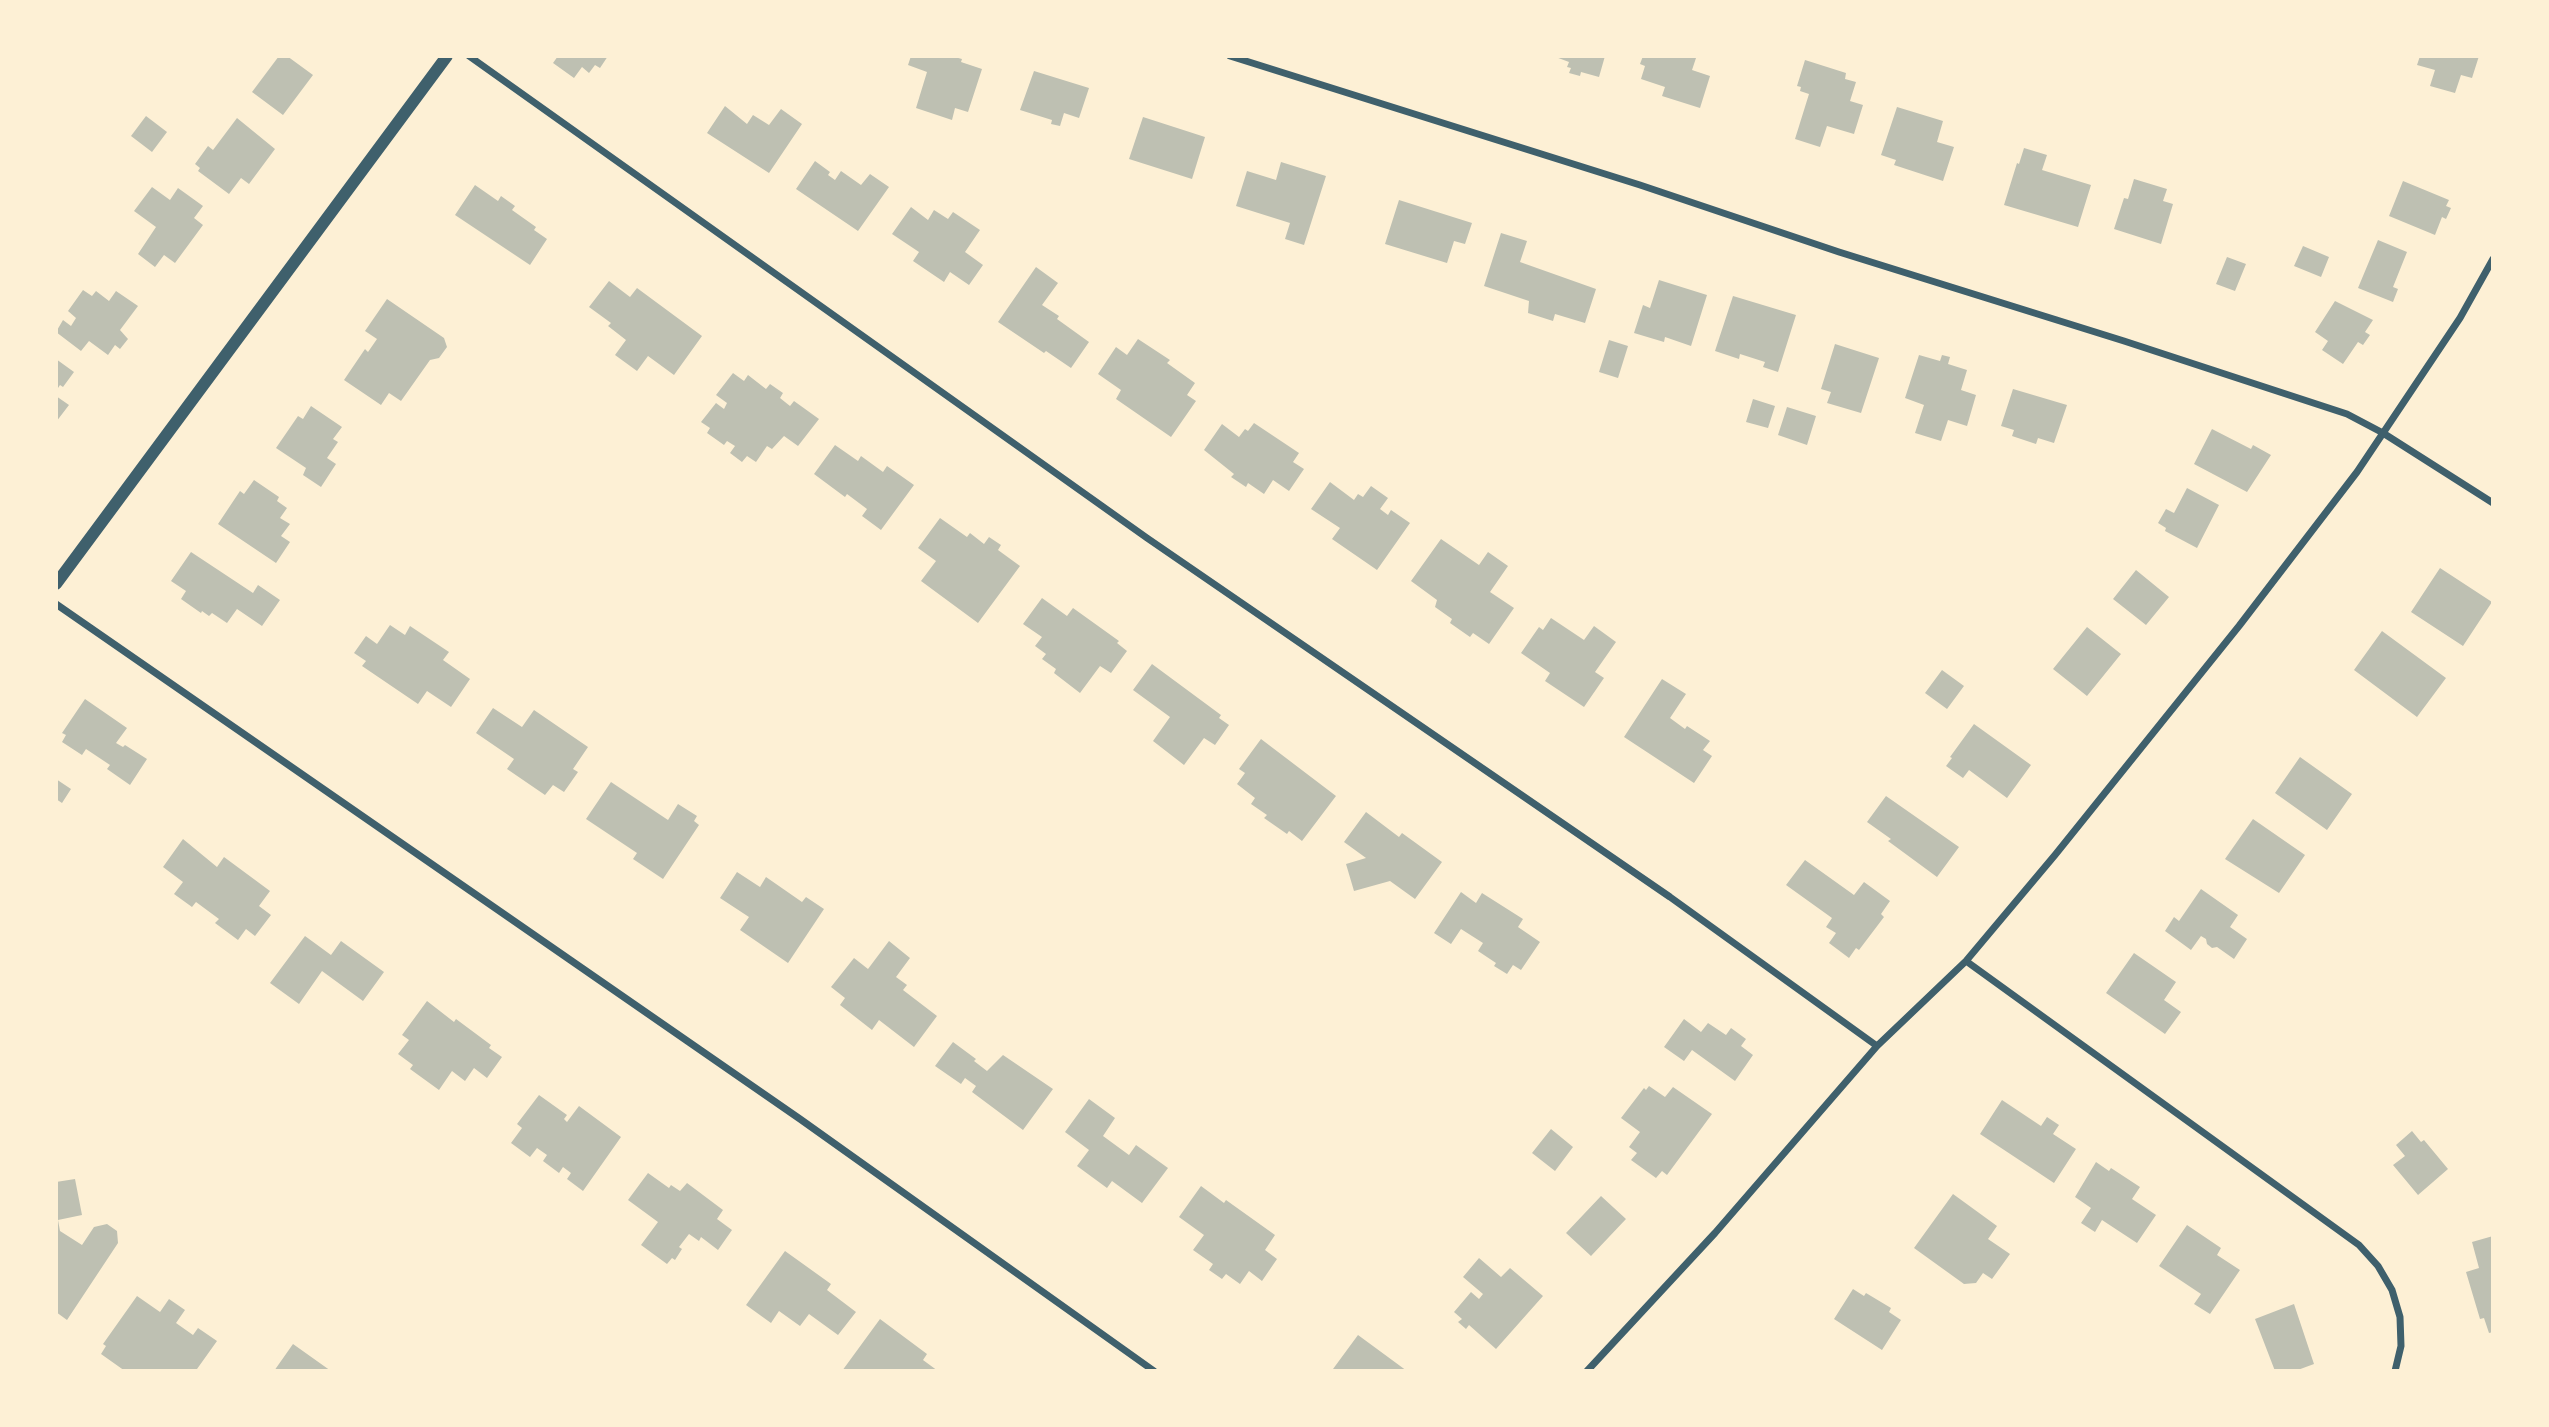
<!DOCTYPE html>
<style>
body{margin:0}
#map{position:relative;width:2549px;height:1427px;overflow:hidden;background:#fdf0d5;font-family:"Fira Sans",sans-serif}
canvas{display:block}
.frame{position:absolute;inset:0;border:58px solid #fdf0d5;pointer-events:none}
</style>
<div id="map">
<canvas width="2549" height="1427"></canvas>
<div class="frame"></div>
</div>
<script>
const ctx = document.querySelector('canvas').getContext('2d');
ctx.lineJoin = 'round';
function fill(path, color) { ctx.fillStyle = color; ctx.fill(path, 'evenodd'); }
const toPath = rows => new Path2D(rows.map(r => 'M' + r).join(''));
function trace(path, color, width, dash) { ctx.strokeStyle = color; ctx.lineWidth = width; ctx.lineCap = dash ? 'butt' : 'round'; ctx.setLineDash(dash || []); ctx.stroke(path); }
fill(toPath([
 [279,56,287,56,313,75,283,115,252,92],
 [558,56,608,56,600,68,595,65,589,73,582,67,574,78,553,63],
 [911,56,951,56,962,59,961,62,982,69,968,112,955,108,952,120,916,108,927,72,908,65],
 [1553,56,1605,56,1599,77,1581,72,1580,76,1569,73,1571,68,1567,67,1569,62],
 [1643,56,1688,56,1696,58,1692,70,1710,76,1700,108,1662,96,1665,87,1641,79,1645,66,1640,64],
 [2420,56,2479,56,2472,78,2461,75,2455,93,2430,86,2435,70,2417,65],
 [1805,60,1846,73,1845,79,1856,82,1850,101,1863,105,1854,134,1827,126,1820,147,1795,139,1809,94,1800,91,1801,87,1797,86],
 [1034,71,1089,88,1079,118,1064,113,1060,126,1051,124,1052,120,1020,110],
 [725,106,747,124,753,115,769,125,781,109,802,124,769,173,707,133],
 [1897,107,1943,121,1937,142,1954,147,1943,181,1894,165,1896,160,1881,155],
 [146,116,167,132,152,152,131,136],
 [1143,117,1205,137,1192,179,1129,159],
 [237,118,275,149,249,184,241,178,229,194,198,171,200,168,195,164,208,146,213,150],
 [2024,148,2047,155,2042,170,2091,185,2078,227,2004,205,2017,163,2019,164],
 [815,161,830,172,828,175,835,180,841,171,861,185,870,174,889,187,858,231,796,189],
 [1281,162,1326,176,1304,245,1285,239,1290,223,1236,206,1247,171,1276,180],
 [2134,179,2167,189,2163,201,2173,204,2161,244,2114,229,2124,198,2128,199],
 [2403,181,2449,200,2446,206,2451,208,2446,219,2442,217,2435,235,2389,216],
 [475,185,498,201,501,196,515,206,512,210,536,227,534,230,547,239,530,265,455,215],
 [152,187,170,200,178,188,203,206,194,218,203,225,175,263,164,255,155,267,138,254,156,227,134,211],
 [1399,200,1472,223,1465,244,1454,241,1447,263,1385,244],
 [911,207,928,220,934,210,948,219,953,212,980,230,965,252,983,265,969,285,950,272,944,282,913,261,919,252,892,234],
 [1501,233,1527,241,1520,262,1596,289,1585,323,1555,314,1553,321,1528,313,1529,301,1484,286],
 [2378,240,2407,252,2393,287,2398,289,2393,302,2358,288],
 [2303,246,2329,257,2321,277,2294,266],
 [2227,257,2246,264,2235,291,2216,284],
 [1036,267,1058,283,1042,305,1059,316,1057,319,1089,342,1071,368,1046,351,1044,353,998,322],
 [1659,280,1707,295,1691,346,1665,337,1664,342,1634,333,1643,305,1650,308],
 [609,281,630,297,637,288,702,336,674,375,648,356,637,371,615,355,626,340,608,326,611,323,589,307],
 [83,290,92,296,96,291,109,301,116,291,138,306,120,330,128,339,120,349,115,345,108,355,89,341,81,351,56,332,63,320,71,326,76,318,68,311],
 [1733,296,1796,315,1778,372,1763,367,1765,362,1740,354,1739,359,1715,351],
 [387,299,444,338,447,347,439,358,430,360,401,401,389,393,381,405,344,380,365,349,368,352,377,339,365,331],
 [2335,301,2373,320,2365,332,2370,335,2363,345,2358,342,2343,364,2322,350,2328,341,2315,332],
 [1138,339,1170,360,1167,363,1195,383,1187,395,1196,401,1171,437,1116,399,1121,390,1098,374,1116,347,1127,355],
 [1609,340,1628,346,1618,378,1599,372],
 [1835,344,1879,358,1861,413,1827,403,1831,392,1821,389],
 [1919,355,1940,361,1942,355,1950,357,1948,364,1967,370,1961,390,1976,395,1967,426,1948,420,1941,441,1915,433,1924,405,1905,398],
 [56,359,74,372,63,387,60,385,56,391],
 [733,373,744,381,748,375,766,389,770,384,783,393,780,398,790,406,794,401,819,419,798,446,784,436,772,449,767,446,756,462,747,456,742,462,730,453,735,446,727,441,724,445,707,433,710,428,701,422,716,403,724,409,727,403,716,395],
 [2013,389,2067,405,2054,443,2038,438,2036,444,2012,436,2014,430,2001,426],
 [56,396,69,405,56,422],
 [1753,399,1775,406,1768,428,1746,422],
 [311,406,342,427,333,439,338,442,327,458,336,464,321,487,303,475,306,468,276,448,298,416,303,419],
 [1787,407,1816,416,1807,445,1778,435],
 [1254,423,1299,453,1293,462,1304,469,1289,491,1273,480,1264,494,1248,483,1246,487,1231,477,1234,474,1204,450,1222,424,1239,437,1245,429,1248,431],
 [2212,429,2251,449,2253,445,2271,455,2247,492,2194,464],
 [835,445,858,461,861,456,883,472,887,466,914,485,881,530,862,516,867,509,847,494,845,497,814,474],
 [254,480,279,497,277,501,287,508,280,518,290,524,281,536,290,542,276,563,218,524,240,491,244,494],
 [1330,482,1354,500,1358,494,1363,497,1371,486,1388,498,1380,509,1388,515,1391,510,1410,523,1377,570,1332,539,1340,528,1311,509],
 [2187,488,2219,505,2197,548,2165,531,2166,528,2158,523,2166,509,2174,513],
 [940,518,967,537,970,533,984,544,989,537,1001,545,998,550,1020,566,978,623,921,581,936,561,918,548],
 [1441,539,1479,565,1488,552,1508,566,1490,592,1514,608,1489,644,1473,633,1470,637,1450,623,1452,619,1435,607,1437,600,1411,581],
 [191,552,253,593,258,585,280,600,262,626,237,609,227,623,212,613,209,616,202,611,201,613,181,599,186,591,171,581],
 [2440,568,2492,602,2463,646,2411,612],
 [2136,570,2169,597,2146,625,2113,599],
 [1042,598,1067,616,1073,608,1119,641,1117,643,1127,651,1111,673,1100,666,1080,693,1054,673,1056,669,1042,659,1046,654,1035,646,1042,637,1023,624],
 [1551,618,1584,640,1594,626,1616,642,1595,672,1604,678,1584,707,1545,681,1550,673,1521,653,1539,627,1543,630],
 [390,625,405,635,410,626,449,652,443,660,470,679,451,707,427,691,418,704,362,666,366,661,354,653,366,636,377,644],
 [2087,627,2121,654,2087,696,2053,669],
 [2382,631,2446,678,2417,717,2354,670],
 [1152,664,1221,715,1219,718,1229,725,1215,745,1204,738,1184,765,1153,741,1170,717,1133,690],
 [1942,670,1964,686,1947,709,1925,693],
 [1662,679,1686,694,1670,718,1685,729,1687,726,1710,741,1703,750,1712,756,1694,783,1624,737],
 [85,699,127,728,116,743,123,747,125,745,147,759,130,785,107,769,110,765,86,749,82,755,62,742,66,735,62,733],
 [493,708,522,727,534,710,588,747,573,769,578,772,564,792,553,785,545,795,507,769,514,759,476,733],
 [1974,724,2031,765,2007,798,1969,770,1963,778,1946,766,1952,758,1950,757],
 [1261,739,1336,796,1302,841,1289,831,1287,834,1264,818,1267,815,1251,804,1255,798,1237,784,1245,773,1239,769],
 [2300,757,2352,794,2327,830,2275,793],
 [56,779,71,789,62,803,56,799],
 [611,782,668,820,678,804,697,816,694,821,699,825,663,879,633,859,637,853,586,819],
 [1886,796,1959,847,1937,877,1888,841,1891,839,1867,822],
 [1366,812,1399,837,1402,833,1442,862,1415,899,1390,881,1354,891,1346,864,1366,858,1344,842],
 [2253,819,2305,855,2279,893,2225,859],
 [183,839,217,867,224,857,270,891,259,906,271,915,255,936,246,929,238,940,215,923,219,919,196,902,192,907,174,894,183,882,163,867],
 [1805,860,1854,895,1864,882,1890,901,1881,914,1884,917,1859,950,1856,948,1849,958,1829,943,1836,933,1826,927,1832,918,1786,885],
 [737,872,760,887,766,877,802,902,806,897,824,909,788,963,740,930,749,917,720,898],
 [2201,889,2238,915,2230,927,2247,939,2234,959,2217,947,2212,948,2207,944,2206,939,2201,936,2191,950,2165,931,2174,917,2179,921],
 [1461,892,1476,903,1482,893,1523,919,1518,927,1540,942,1521,970,1513,965,1507,974,1494,966,1496,963,1478,951,1483,943,1461,929,1451,944,1434,933],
 [305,936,331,955,341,941,384,972,363,1001,322,971,299,1004,270,983],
 [889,941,910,958,896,977,907,985,903,990,937,1016,914,1047,879,1020,872,1030,840,1005,845,998,831,987,854,958,868,969],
 [2134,953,2176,982,2164,1000,2181,1012,2165,1034,2106,993],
 [427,1001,454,1022,456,1019,491,1045,489,1048,502,1057,487,1078,474,1068,465,1081,452,1071,439,1090,410,1069,413,1065,398,1054,409,1040,402,1035],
 [1684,1019,1701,1032,1708,1023,1726,1035,1731,1028,1746,1039,1741,1046,1753,1055,1735,1081,1692,1050,1684,1061,1664,1047],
 [953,1042,976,1059,974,1061,987,1071,1003,1055,1053,1089,1023,1130,972,1092,976,1086,965,1078,961,1084,935,1066],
 [1649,1086,1665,1097,1673,1087,1712,1114,1667,1175,1662,1171,1656,1178,1631,1160,1637,1153,1629,1147,1640,1132,1621,1118,1644,1088,1646,1090],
 [539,1095,567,1115,564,1119,567,1122,579,1106,621,1137,583,1191,567,1179,571,1173,563,1167,559,1173,543,1161,547,1155,537,1148,530,1157,511,1143,522,1128,517,1124],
 [1089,1099,1115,1118,1103,1136,1129,1155,1136,1145,1168,1168,1142,1203,1112,1181,1107,1188,1077,1166,1089,1150,1065,1132],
 [2002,1100,2041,1126,2047,1117,2059,1125,2053,1134,2076,1149,2054,1183,1980,1134],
 [1551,1129,1573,1147,1555,1171,1532,1153],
 [2412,1131,2421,1142,2424,1140,2448,1169,2418,1195,2393,1165,2405,1156,2396,1145],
 [2096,1162,2109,1171,2111,1168,2140,1187,2132,1199,2156,1215,2137,1243,2102,1220,2095,1232,2081,1223,2091,1208,2075,1197],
 [648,1173,669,1188,671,1185,680,1191,687,1183,723,1210,717,1219,732,1230,718,1250,701,1237,699,1241,689,1234,679,1247,682,1249,675,1260,672,1258,667,1264,641,1245,658,1222,628,1200],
 [75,1179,82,1215,58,1220,60,1231,82,1245,94,1227,107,1224,117,1231,118,1243,67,1320,56,1312,56,1182],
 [1201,1186,1224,1203,1226,1200,1275,1235,1265,1250,1277,1259,1262,1281,1249,1271,1240,1284,1226,1274,1222,1279,1209,1270,1213,1264,1193,1250,1204,1235,1179,1217],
 [1953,1194,1997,1226,1988,1239,2010,1254,1992,1279,1983,1273,1976,1283,1964,1284,1914,1248],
 [1601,1196,1626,1219,1591,1256,1566,1233],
 [2187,1225,2221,1248,2217,1255,2240,1270,2210,1314,2194,1304,2201,1294,2159,1266],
 [2493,1236,2493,1332,2489,1333,2484,1318,2480,1319,2466,1272,2479,1268,2472,1242],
 [785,1251,831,1284,827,1290,856,1312,838,1335,809,1314,800,1326,779,1311,771,1323,746,1305],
 [1479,1258,1501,1277,1510,1268,1543,1296,1496,1349,1469,1325,1466,1329,1458,1322,1462,1319,1454,1312,1471,1292,1479,1299,1483,1294,1463,1277],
 [1853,1289,1864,1296,1866,1293,1891,1308,1889,1312,1901,1320,1882,1350,1834,1319],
 [137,1296,160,1312,169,1299,185,1310,176,1323,193,1335,198,1328,217,1341,197,1369,194,1371,125,1371,101,1354,106,1346,103,1344],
 [2294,1304,2314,1364,2295,1371,2275,1371,2255,1319],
 [880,1319,927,1354,923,1360,938,1371,842,1371],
 [1358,1335,1407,1371,1336,1371,1333,1369],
 [293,1344,331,1371,274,1371]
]), '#bec0b2');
trace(toPath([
 [469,56,1147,538,1670,897,1877,1046],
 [1230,56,1640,185,1839,252,2124,341,2347,414,2383,433,2493,503],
 [56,604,800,1119,1154,1371],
 [1966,961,2359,1245,2378,1266,2392,1290,2400,1317,2401,1346,2395,1371],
 [1587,1371,1715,1233,1877,1046,1966,961,2055,855,2239,626,2357,472,2460,318,2493,259]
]), '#3f606c', 7);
trace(toPath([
 [56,584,447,56]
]), '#3f606c', 12);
</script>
